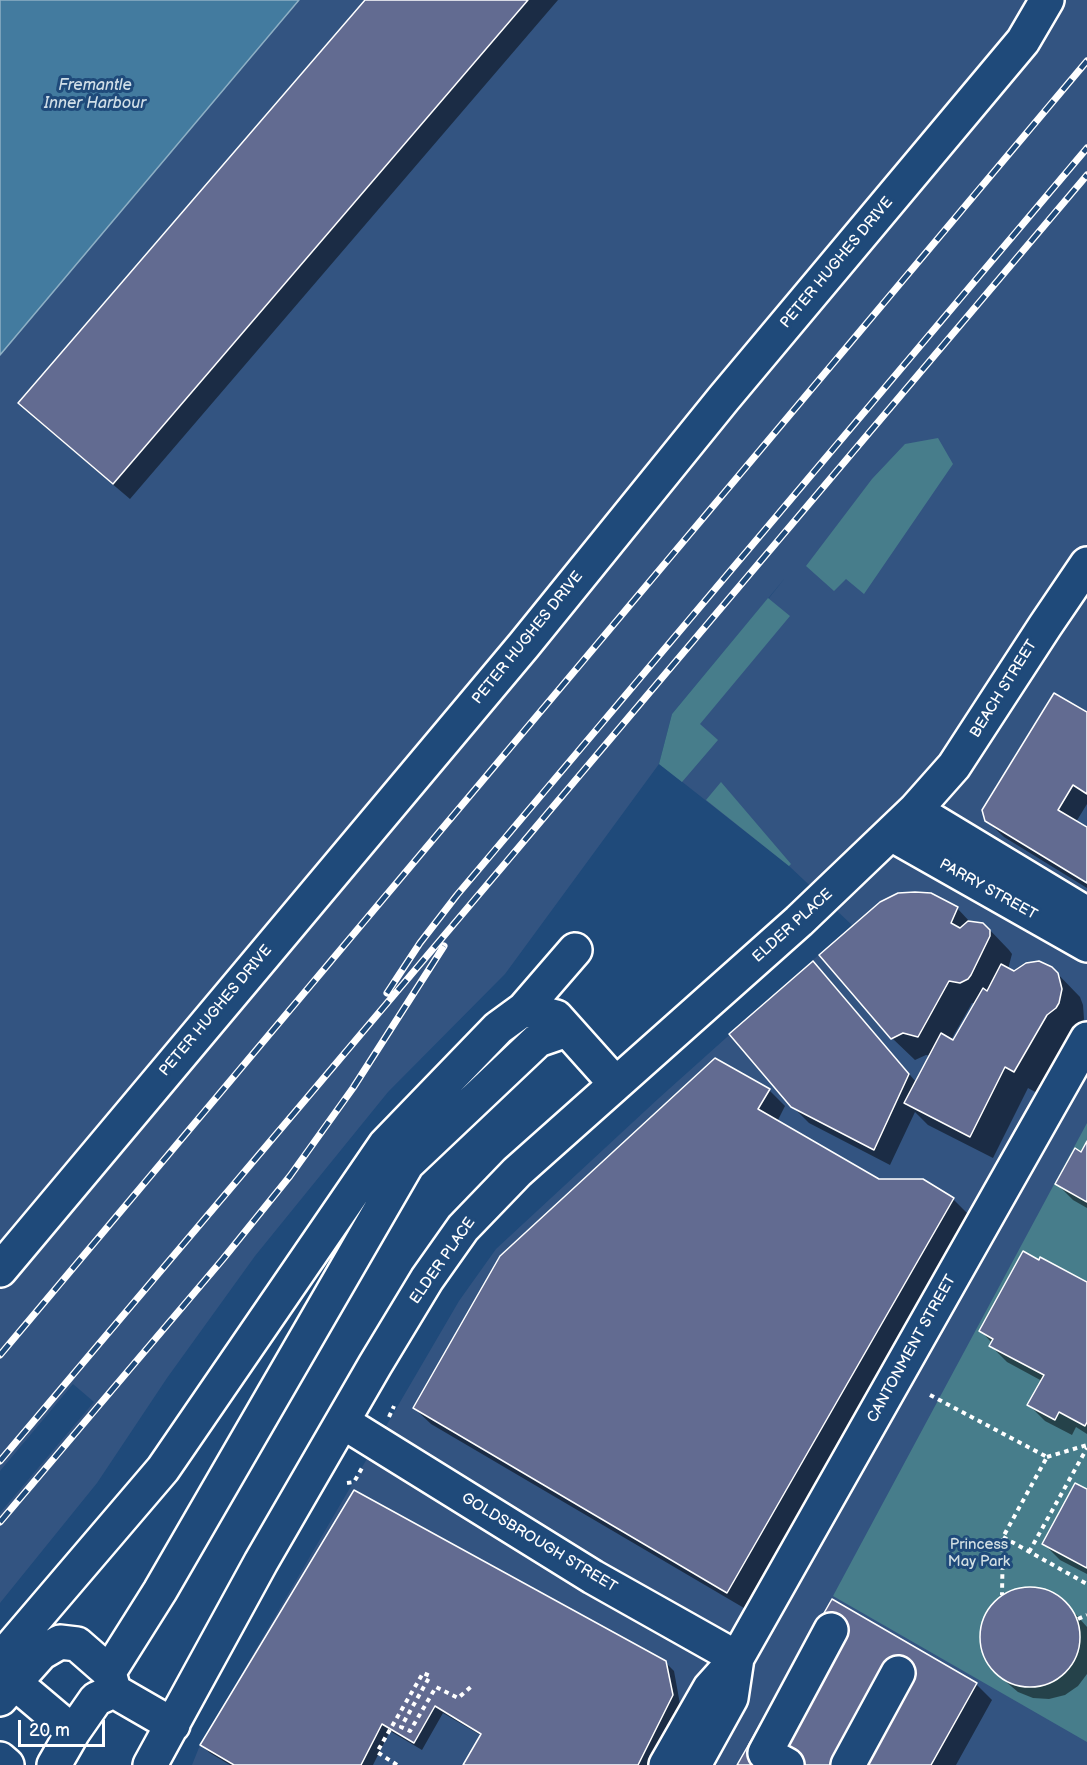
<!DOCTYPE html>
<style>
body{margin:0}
#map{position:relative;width:1087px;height:1765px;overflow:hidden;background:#1f4a7a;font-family:"Balsamiq Sans",sans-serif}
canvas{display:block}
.scale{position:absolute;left:18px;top:1720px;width:87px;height:27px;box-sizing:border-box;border:3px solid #fff;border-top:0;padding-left:8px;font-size:18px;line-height:21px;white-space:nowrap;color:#fff;-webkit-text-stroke:4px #1f4a7a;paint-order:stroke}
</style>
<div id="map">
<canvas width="1087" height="1765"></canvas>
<div class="scale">20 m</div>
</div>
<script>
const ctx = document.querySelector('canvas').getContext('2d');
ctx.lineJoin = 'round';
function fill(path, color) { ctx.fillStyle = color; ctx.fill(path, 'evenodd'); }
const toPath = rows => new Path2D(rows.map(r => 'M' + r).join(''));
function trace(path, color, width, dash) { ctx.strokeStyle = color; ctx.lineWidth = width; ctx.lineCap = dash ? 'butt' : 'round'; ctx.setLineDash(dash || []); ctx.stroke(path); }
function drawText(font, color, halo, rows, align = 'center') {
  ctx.font = font + ' "Balsamiq Sans",sans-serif'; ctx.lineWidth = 6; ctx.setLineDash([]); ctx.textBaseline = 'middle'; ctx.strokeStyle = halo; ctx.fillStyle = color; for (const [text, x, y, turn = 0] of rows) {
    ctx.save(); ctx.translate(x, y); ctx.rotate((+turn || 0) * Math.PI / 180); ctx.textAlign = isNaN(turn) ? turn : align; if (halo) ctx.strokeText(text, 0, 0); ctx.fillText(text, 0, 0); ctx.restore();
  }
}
fill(toPath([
 [299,0,1087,0,1087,1765,192,1765,200,1745,459,1301,496,1249,659,1098,852,925,789,866,662,766,675,716,785,578,672,714,659,764,505,974,388,1092,255,1256,167,1378,97,1483,0,1603,0,1513,94,1402,73,1384,0,1471,0,355]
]), '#335481');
fill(toPath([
 [938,438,953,464,864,594,846,579,834,591,806,566,872,479,905,444],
 [768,598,790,616,700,724,718,740,682,782,659,764,672,714],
 [721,782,791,864,789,866,706,800],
 [1087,1123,1087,1742,833,1596]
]), '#477d8b');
const water = toPath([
 [0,0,299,0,0,355,0,0]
]);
fill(water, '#437b9f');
trace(water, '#8eb0c5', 1.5);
fill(toPath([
 [366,0,558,0,130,499,36,419,20,403],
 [1087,714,1087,804,1076,822,1087,829,1087,888,1004,837,987,821],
 [957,908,971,923,986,926,1009,950,1012,954,1008,969,1014,973,1052,968,1080,997,1083,1005,1084,1019,1079,1031,1070,1037,1037,1093,1028,1088,993,1158,928,1125,915,1112,890,1165,809,1123,792,1106,813,963,829,979,916,1082,930,1056,926,1055,915,1060,892,1038],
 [972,1003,976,1004,954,1042,951,1040],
 [769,1090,785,1106,777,1122,878,1180,953,1199,969,1215,744,1608,431,1424,414,1408],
 [1087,1144,1087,1208,1073,1200,1057,1184,1082,1154],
 [1087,1284,1087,1434,1076,1427,1072,1435,1045,1421,1029,1405,1042,1381,1007,1362,991,1346,992,1343,981,1331],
 [1087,1491,1087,1574,1060,1560,1044,1544],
 [1033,1588,1049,1592,1063,1600,1087,1627,1087,1674,1078,1686,1065,1695,1049,1699,1033,1698,1018,1692,1005,1681,992,1668,984,1654,981,1639,983,1623,991,1608,1002,1597,1017,1590],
 [666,1663,674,1671,680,1704,650,1765,465,1765,482,1736,443,1713,422,1750,390,1731,373,1765,230,1765,210,1753,201,1745],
 [976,1684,992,1700,956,1765,739,1765]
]), '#0007');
const building = toPath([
 [365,0,528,0,113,484,18,403,365,0],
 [1054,693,1087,712,1087,794,1073,785,1058,810,1087,827,1087,883,985,821,982,810,1054,693],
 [915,892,931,893,958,907,951,923,960,928,968,921,983,923,990,930,990,936,971,975,968,979,960,983,949,981,918,1037,903,1033,891,1039,819,955,880,902,898,893,915,892],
 [813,961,909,1074,874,1150,791,1107,729,1034,813,961],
 [1039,961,1052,967,1058,973,1062,989,1059,1003,1056,1008,1047,1015,1014,1072,1005,1067,970,1137,904,1103,941,1033,953,1040,983,988,987,991,1001,964,1014,971,1026,963,1039,961],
 [715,1058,770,1089,758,1109,879,1179,923,1179,954,1198,727,1593,413,1408,500,1256,715,1058],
 [1087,1141,1087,1202,1055,1184,1075,1148,1081,1152,1087,1141],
 [1023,1251,1039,1260,1040,1257,1087,1282,1087,1422,1085,1426,1059,1412,1055,1420,1027,1405,1044,1375,989,1346,993,1339,979,1331,1023,1251],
 [1075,1483,1087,1489,1087,1568,1042,1544,1075,1483],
 [354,1490,666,1661,673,1695,638,1765,463,1765,481,1734,435,1706,414,1743,382,1724,361,1765,234,1765,200,1745,354,1490],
 '980 1637a50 50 0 1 1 100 0a50 50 0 1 1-100 0Z',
 [832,1599,977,1683,931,1765,737,1765,832,1599]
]);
fill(building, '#626b91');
trace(building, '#fff', 1.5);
const minor = toPath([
 [915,810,1087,914],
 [891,834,1087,945],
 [524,1009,575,950],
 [0,1270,524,645,724,398,1023,41,1047,0],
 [343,1422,593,1577,737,1658],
 [0,1660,163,1469,385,1145,498,1028,524,1009,556,1017,615,1083],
 [109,1672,160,1591,407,1164,538,1040,567,1030],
 [15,1683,73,1732],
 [0,1699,41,1653,60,1642,77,1644,109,1672,114,1691,173,1725],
 [0,1759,7,1765],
 [54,1765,73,1732,96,1699,114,1691],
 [150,1765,261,1562,375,1365,427,1279,463,1228,517,1172,799,921,915,810,954,766,1045,626,1087,564],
 [666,1765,710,1688,737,1658,1087,1039],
 [694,1765,731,1698,737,1658],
 [787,1765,765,1753,831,1630],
 [848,1765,898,1673]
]);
trace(minor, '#fff', 38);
trace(toPath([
 [930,1395,1047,1457,1003,1537,1002,1595],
 [389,1417,394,1406],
 [1047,1457,1087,1445],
 [347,1483,354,1482,362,1468],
 [1003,1537,1087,1584],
 [1029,1552,1087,1448],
 [1078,1619,1087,1615],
 [397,1765,377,1752,423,1673,430,1676,401,1727,410,1731,436,1687,458,1698,472,1686]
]), '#fff', 4, [4.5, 4.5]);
trace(minor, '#1f4a7a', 33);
const rail = toPath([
 [387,993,420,943,457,895,1087,148],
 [0,1355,1087,61],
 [0,1461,1087,175],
 [0,1522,223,1259,290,1176,353,1088,444,946]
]);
trace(rail, '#fff', 7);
trace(rail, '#1f4a7a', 4.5, [14]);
drawText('15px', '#fff', '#1f4a7a', [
 ["PETER HUGHES DRIVE",837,263,-50],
 ["PETER HUGHES DRIVE",528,638,-51],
 ["BEACH STREET",1004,689,-58],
 ["PARRY STREET",988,890,29],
 ["ELDER PLACE",793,926,-42],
 ["PETER HUGHES DRIVE",216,1011,-50],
 ["ELDER PLACE",443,1261,-55],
 ["CANTONMENT STREET",912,1349,-61],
 ["GOLDSBROUGH STREET",539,1543,31]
]);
drawText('15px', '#d1dee2', '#1f4a7a', [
 ["Princess",979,1545],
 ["May Park",979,1562]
]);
drawText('italic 16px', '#d0dee7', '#1f4a7a', [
 ["Fremantle",95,86],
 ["Inner Harbour",95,104]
]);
</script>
